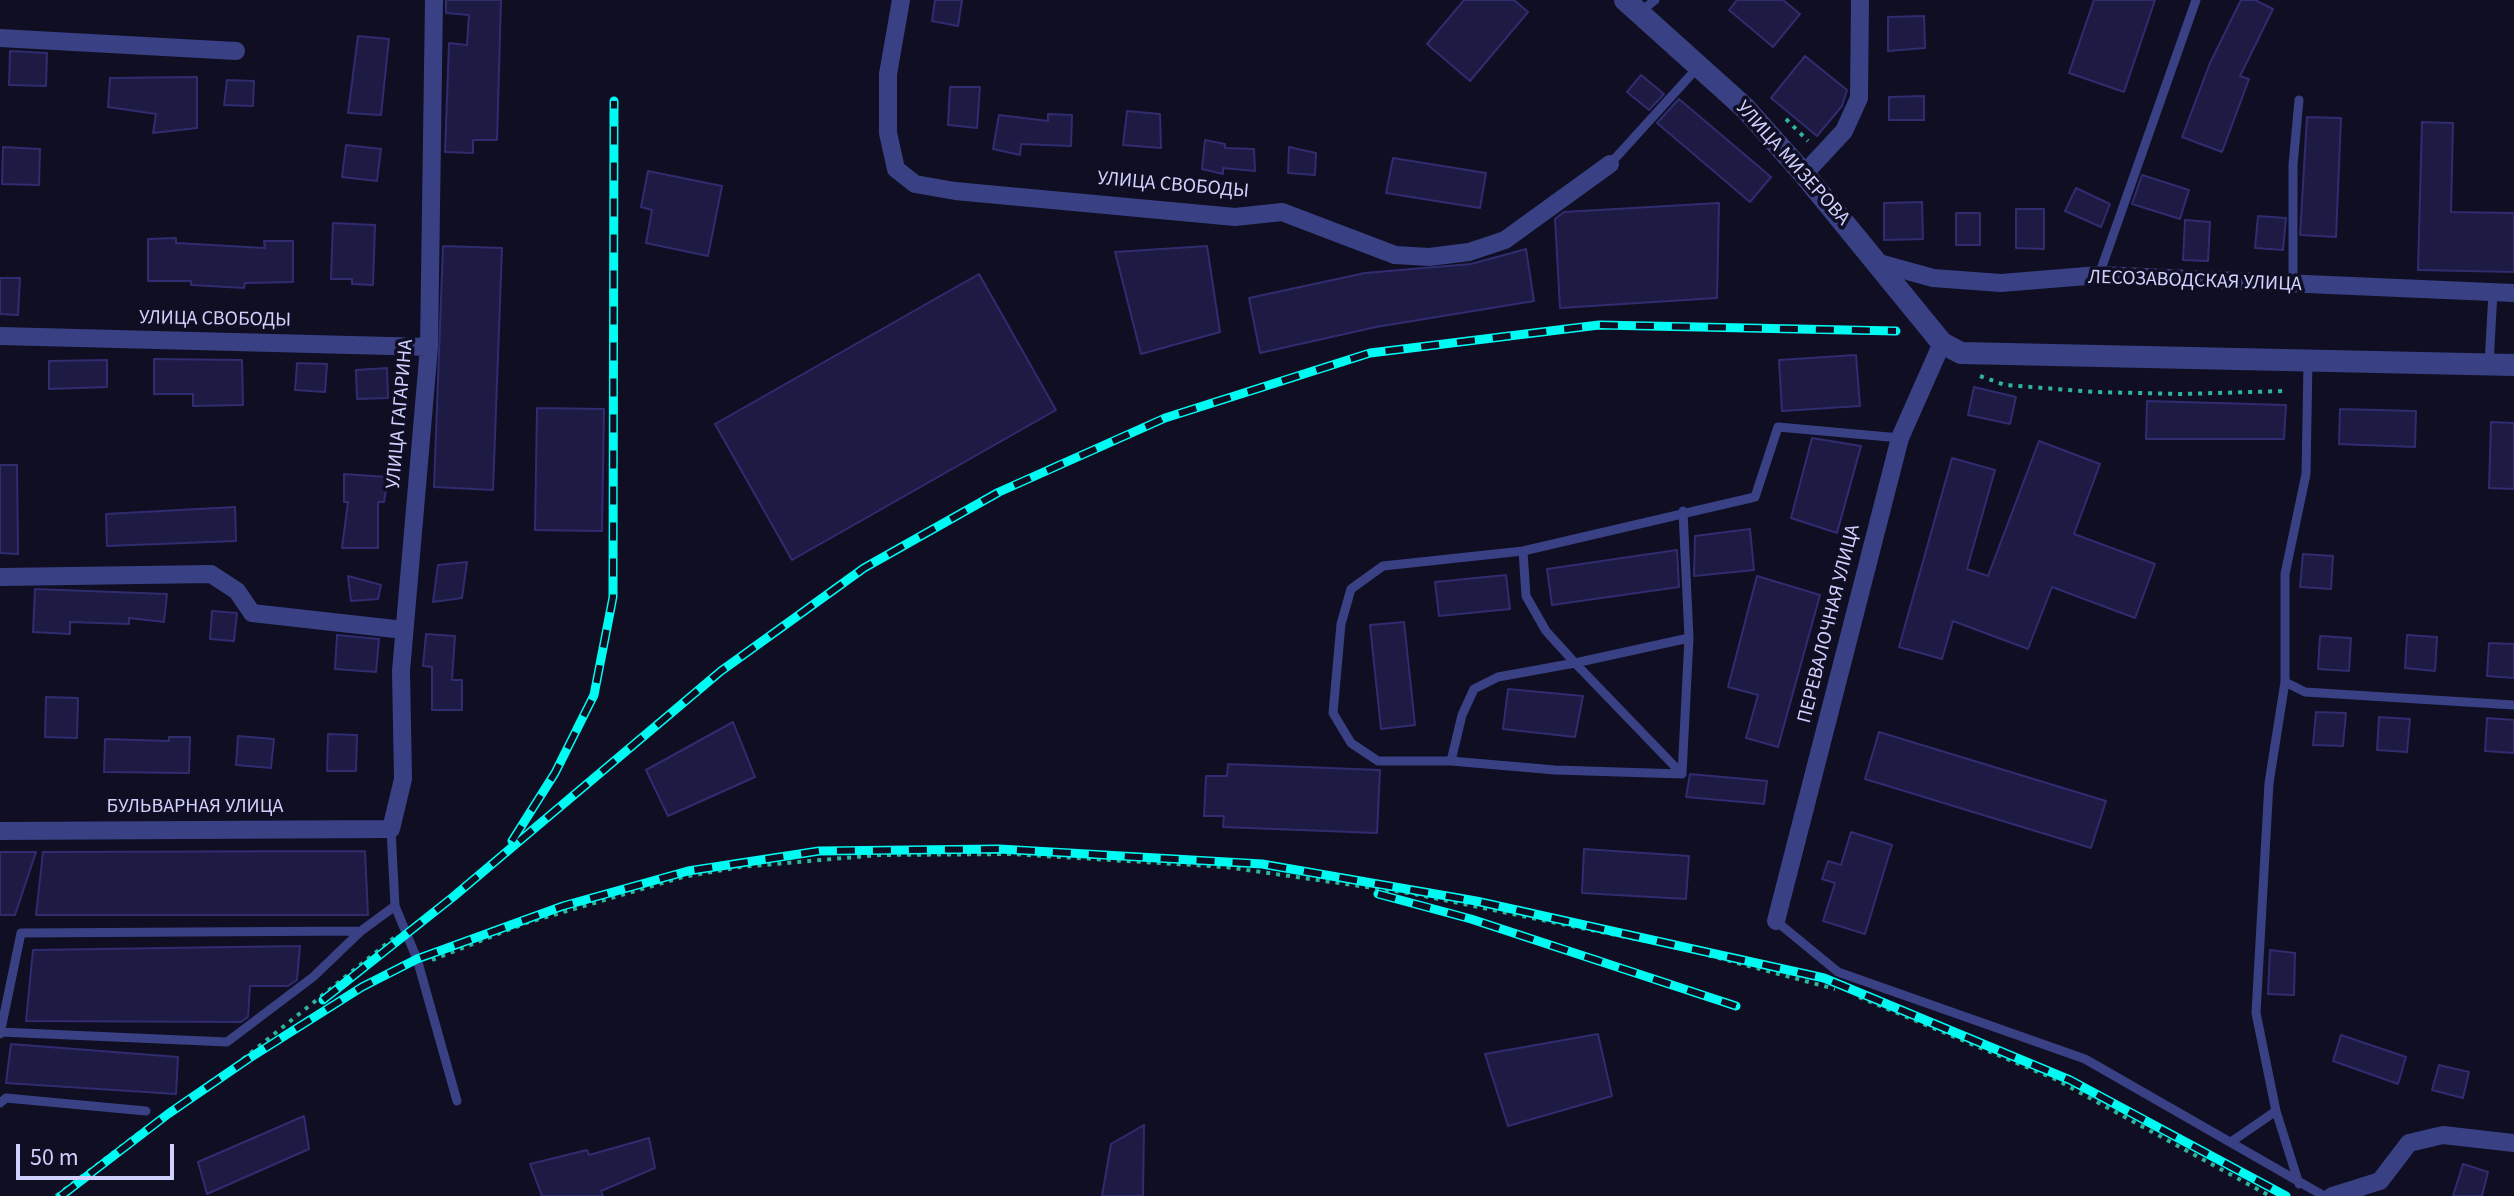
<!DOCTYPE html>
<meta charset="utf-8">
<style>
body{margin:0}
#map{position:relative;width:2514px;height:1196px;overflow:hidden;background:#0f0e23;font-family:"Source Sans 3",sans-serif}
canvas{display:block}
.scale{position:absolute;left:16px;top:1144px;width:158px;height:36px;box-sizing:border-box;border:4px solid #d0d1ff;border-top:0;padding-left:10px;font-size:24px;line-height:28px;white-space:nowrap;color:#d0d1ff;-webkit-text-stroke:6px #0f0e23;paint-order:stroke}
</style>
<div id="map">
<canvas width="2514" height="1196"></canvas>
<div class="scale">50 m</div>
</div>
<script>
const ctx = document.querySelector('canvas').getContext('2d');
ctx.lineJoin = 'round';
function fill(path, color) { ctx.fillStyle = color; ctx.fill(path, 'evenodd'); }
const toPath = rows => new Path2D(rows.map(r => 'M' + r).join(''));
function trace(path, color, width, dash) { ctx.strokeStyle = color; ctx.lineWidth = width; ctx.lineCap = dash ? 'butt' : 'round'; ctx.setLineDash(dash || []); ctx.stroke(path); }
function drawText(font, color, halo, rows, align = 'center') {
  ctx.font = font + ' "Source Sans 3",sans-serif'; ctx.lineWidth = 7; ctx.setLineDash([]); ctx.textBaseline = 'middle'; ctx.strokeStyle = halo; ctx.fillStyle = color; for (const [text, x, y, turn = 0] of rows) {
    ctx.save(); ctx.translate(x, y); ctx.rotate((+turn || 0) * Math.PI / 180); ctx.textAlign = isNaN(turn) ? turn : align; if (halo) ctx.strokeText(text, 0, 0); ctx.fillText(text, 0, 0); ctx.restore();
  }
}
const building = toPath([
 [446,0,501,0,497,140,473,140,473,153,445,152,449,43,467,45,469,15,446,13,446,0],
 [935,0,962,0,958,26,932,21,935,0],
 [1464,0,1514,0,1528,12,1470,81,1427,44,1464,0],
 [1737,0,1783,0,1800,14,1773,47,1729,10,1737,0],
 [2094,0,2155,0,2124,92,2069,73,2094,0],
 [2241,0,2255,0,2273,9,2240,76,2249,79,2222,152,2182,137,2210,63,2241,0],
 [1924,16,1925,48,1888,51,1888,17,1924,16],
 [358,36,389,39,381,115,348,113,358,36],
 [10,51,47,53,46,86,9,85,10,51],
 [1805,56,1847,90,1842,106,1817,136,1771,98,1805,56],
 [1641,75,1664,94,1649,110,1627,92,1641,75],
 [197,77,197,128,153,133,156,114,108,107,110,78,197,77],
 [227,80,254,81,253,106,224,105,227,80],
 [950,87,980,87,977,128,948,125,950,87],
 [1924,96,1924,120,1889,120,1889,97,1924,96],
 [1679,99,1771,177,1750,202,1657,123,1679,99],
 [1127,111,1160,114,1161,148,1123,145,1127,111],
 [1048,114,1072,115,1071,146,1021,144,1020,155,993,149,999,115,1048,121,1048,114],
 [2307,117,2341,118,2336,237,2300,235,2307,117],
 [2422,122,2453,123,2451,212,2514,213,2514,272,2418,270,2422,122],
 [1205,140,1225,144,1225,148,1254,149,1255,171,1223,168,1223,174,1202,169,1205,140],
 [346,145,381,149,377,181,342,177,346,145],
 [3,147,40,149,39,185,2,184,3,147],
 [1289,147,1316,153,1315,175,1288,173,1289,147],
 [1393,158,1486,173,1480,208,1386,193,1393,158],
 [648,171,722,186,708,256,646,243,652,210,641,207,648,171],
 [2142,175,2189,190,2180,219,2132,204,2142,175],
 [2076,188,2110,204,2101,227,2065,211,2076,188],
 [1922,202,1923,239,1884,240,1884,203,1922,202],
 [1719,203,1717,298,1560,308,1555,219,1564,212,1719,203],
 [2016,209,2044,209,2044,249,2016,248,2016,209],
 [1956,213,1980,213,1980,245,1956,245,1956,213],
 [2258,216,2286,218,2283,250,2255,248,2258,216],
 [2185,220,2210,222,2208,261,2183,260,2185,220],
 [333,223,375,225,373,285,352,284,352,279,331,279,333,223],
 [176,238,176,243,265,248,264,241,293,241,293,282,245,283,244,288,191,285,191,281,148,281,148,239,176,238],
 [443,246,502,248,493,490,434,487,443,246],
 [1207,246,1220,332,1141,354,1115,252,1207,246],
 [1526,249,1534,301,1376,327,1260,353,1249,298,1365,273,1471,264,1526,249],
 [979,274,1056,410,792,560,715,424,979,274],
 [0,278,20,278,18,315,0,314,0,278],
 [1856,355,1860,406,1782,411,1779,360,1856,355],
 [154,359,242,360,243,405,193,406,193,394,154,394,154,359],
 [107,360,107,387,49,389,49,361,107,360],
 [297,363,327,364,325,392,295,390,297,363],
 [387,368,388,398,357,399,356,370,387,368],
 [1974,387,2016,397,2010,424,1968,415,1974,387],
 [2147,401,2286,405,2284,439,2146,439,2147,401],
 [537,408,604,409,602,531,535,530,537,408],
 [2340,409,2416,411,2415,447,2339,444,2340,409],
 [2491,422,2514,423,2514,489,2489,488,2491,422],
 [1812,438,1861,446,1837,533,1791,518,1812,438],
 [2039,441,2100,464,2074,534,2155,564,2135,618,2052,587,2028,649,1953,621,1942,659,1899,647,1952,458,1995,470,1967,569,1988,576,2039,441],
 [0,465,17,465,18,554,0,553,0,465],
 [344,474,388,477,384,502,378,502,378,548,342,548,348,502,344,502,344,474],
 [235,507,236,541,107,546,106,514,235,507],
 [1750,529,1754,570,1694,576,1695,536,1750,529],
 [1677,550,1679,587,1552,605,1547,569,1677,550],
 [2303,554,2333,556,2331,589,2300,587,2303,554],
 [467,562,462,598,433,602,438,565,467,562],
 [1506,575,1510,609,1439,616,1435,582,1506,575],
 [348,576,381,585,378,599,351,601,348,576],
 [1757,576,1820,595,1778,747,1746,738,1758,695,1728,687,1757,576],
 [35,589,167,594,164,622,129,618,129,624,70,622,70,634,33,632,35,589],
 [212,611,237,613,234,641,210,639,212,611],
 [1404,622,1415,725,1381,729,1370,625,1404,622],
 [426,634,455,636,452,680,462,680,462,710,432,710,432,667,423,666,426,634],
 [337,635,379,639,376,672,335,669,337,635],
 [2407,635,2437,637,2435,671,2405,668,2407,635],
 [2320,636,2351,638,2349,671,2318,669,2320,636],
 [2489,643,2514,644,2514,678,2487,676,2489,643],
 [1508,689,1583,696,1575,737,1503,729,1508,689],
 [46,697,78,698,77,738,45,737,46,697],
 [2316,712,2346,713,2343,746,2313,745,2316,712],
 [2379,717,2410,719,2407,752,2377,750,2379,717],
 [2487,718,2514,720,2514,753,2485,751,2487,718],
 [733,722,755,777,668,816,646,770,733,722],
 [1879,732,2106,801,2091,848,1865,779,1879,732],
 [328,734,357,735,356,771,327,771,328,734],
 [238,736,274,739,271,768,236,765,238,736],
 [169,737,190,737,189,773,104,772,105,739,169,741,169,737],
 [1228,764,1380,770,1377,833,1223,827,1224,816,1204,816,1206,776,1227,776,1228,764],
 [1690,774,1767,781,1764,804,1686,797,1690,774],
 [1851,832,1892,845,1865,934,1823,921,1835,883,1822,879,1828,861,1841,865,1851,832],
 [1584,849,1689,856,1686,899,1582,893,1584,849],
 [365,851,368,915,36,915,43,852,365,851],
 [0,852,36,852,15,915,0,915,0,852],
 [300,946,297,980,288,986,250,986,248,1017,241,1022,26,1021,33,950,300,946],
 [2270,950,2295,953,2294,995,2268,994,2270,950],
 [1598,1034,1612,1096,1508,1126,1485,1054,1598,1034],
 [2341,1035,2406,1057,2398,1084,2333,1061,2341,1035],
 [11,1044,178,1057,176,1094,6,1083,11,1044],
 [2439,1065,2469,1072,2463,1098,2432,1090,2439,1065],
 [304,1116,309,1149,207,1194,198,1162,304,1116],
 [1144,1125,1143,1196,1102,1196,1111,1144,1144,1125],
 [649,1138,655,1168,601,1191,603,1196,542,1196,530,1164,587,1150,589,1155,649,1138],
 [2463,1164,2488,1172,2482,1196,2453,1196,2463,1164]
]);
fill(building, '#1d1a44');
trace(building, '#302c70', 2);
trace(toPath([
 [1786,119,1808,141],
 [1980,376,2005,385,2095,392,2181,394,2284,391],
 [432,960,526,923,683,877,740,867,879,855,1011,854,1226,867,1409,893,1685,949,1835,989],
 [1859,997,2055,1079,2270,1196],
 [161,1117,238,1063,395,937],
 [56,1196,147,1127]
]), '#2eb59b', 4, [4, 6]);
trace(toPath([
 [1639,13,1655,0],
 [1610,164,1699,66],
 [2099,275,2196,0],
 [2293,286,2293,165,2299,100],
 [2489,364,2493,292],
 [1523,551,1526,596,1546,631,1575,663,1689,638],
 [2285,682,2305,692,2514,705],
 [1451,761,1462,715,1474,689,1498,677,1575,663,1682,774],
 [1682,774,1555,770,1451,761,1378,761,1351,743,1333,713,1341,624,1351,589,1383,566,1523,551,1755,497,1778,427,1900,438],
 [1682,774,1689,638,1683,511],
 [395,906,417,959,457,1101],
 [1776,921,1838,972,2085,1059,2324,1196],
 [0,1032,227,1042,313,977,361,931],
 [0,1034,21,933,361,931,395,906,391,829],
 [0,1103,6,1098,146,1111],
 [2276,1111,2299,1184],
 [2231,1142,2276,1111,2256,1013,2269,783,2285,682,2285,574,2306,474,2308,362]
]), '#394083', 9);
trace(toPath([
 [901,0,888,74,888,133,896,169,915,184,955,191,1235,217,1282,212,1395,255,1429,257,1469,252,1505,240,1610,164],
 [0,38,236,51],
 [1804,174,1844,131,1859,98,1860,0],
 [1879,263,1933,278,2001,283,2099,275,2514,293],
 [0,336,429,347],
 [0,577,211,574,237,591,252,613,404,630],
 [0,831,391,829,403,779,401,671,429,347,434,0],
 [1776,921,1900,438,1942,343],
 [2332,1196,2380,1181,2409,1143,2443,1135,2514,1143]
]), '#394083', 18);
trace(toPath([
 [1625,0,1745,108,1804,174,1942,343,1961,353,2514,365]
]), '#394083', 22);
const rail = toPath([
 [512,841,555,773,594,695,613,597,614,101],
 [1378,894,1471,919,1736,1006],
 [323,1000,453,897,721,671,864,568,999,492,1165,418,1370,353,1599,325,1896,331],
 [61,1196,168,1114,248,1059,362,987,417,959,563,906,688,871,819,851,999,849,1262,864,1476,901,1824,978,2070,1080,2286,1196]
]);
trace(rail, '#00fbf3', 9);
trace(rail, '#0f0e23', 6, [18]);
drawText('20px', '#d0d1ff', '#0f0e23', [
 ["УЛИЦА МИЗЕРОВА",1792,164,48],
 ["УЛИЦА СВОБОДЫ",1173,186,5],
 ["ЛЕСОЗАВОДСКАЯ УЛИЦА",2195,282,2],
 ["УЛИЦА СВОБОДЫ",215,320,1],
 ["УЛИЦА ГАГАРИНА",401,414,-85],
 ["ПЕРЕВАЛОЧНАЯ УЛИЦА",1830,624,-76],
 ["БУЛЬВАРНАЯ УЛИЦА",195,808]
]);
</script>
